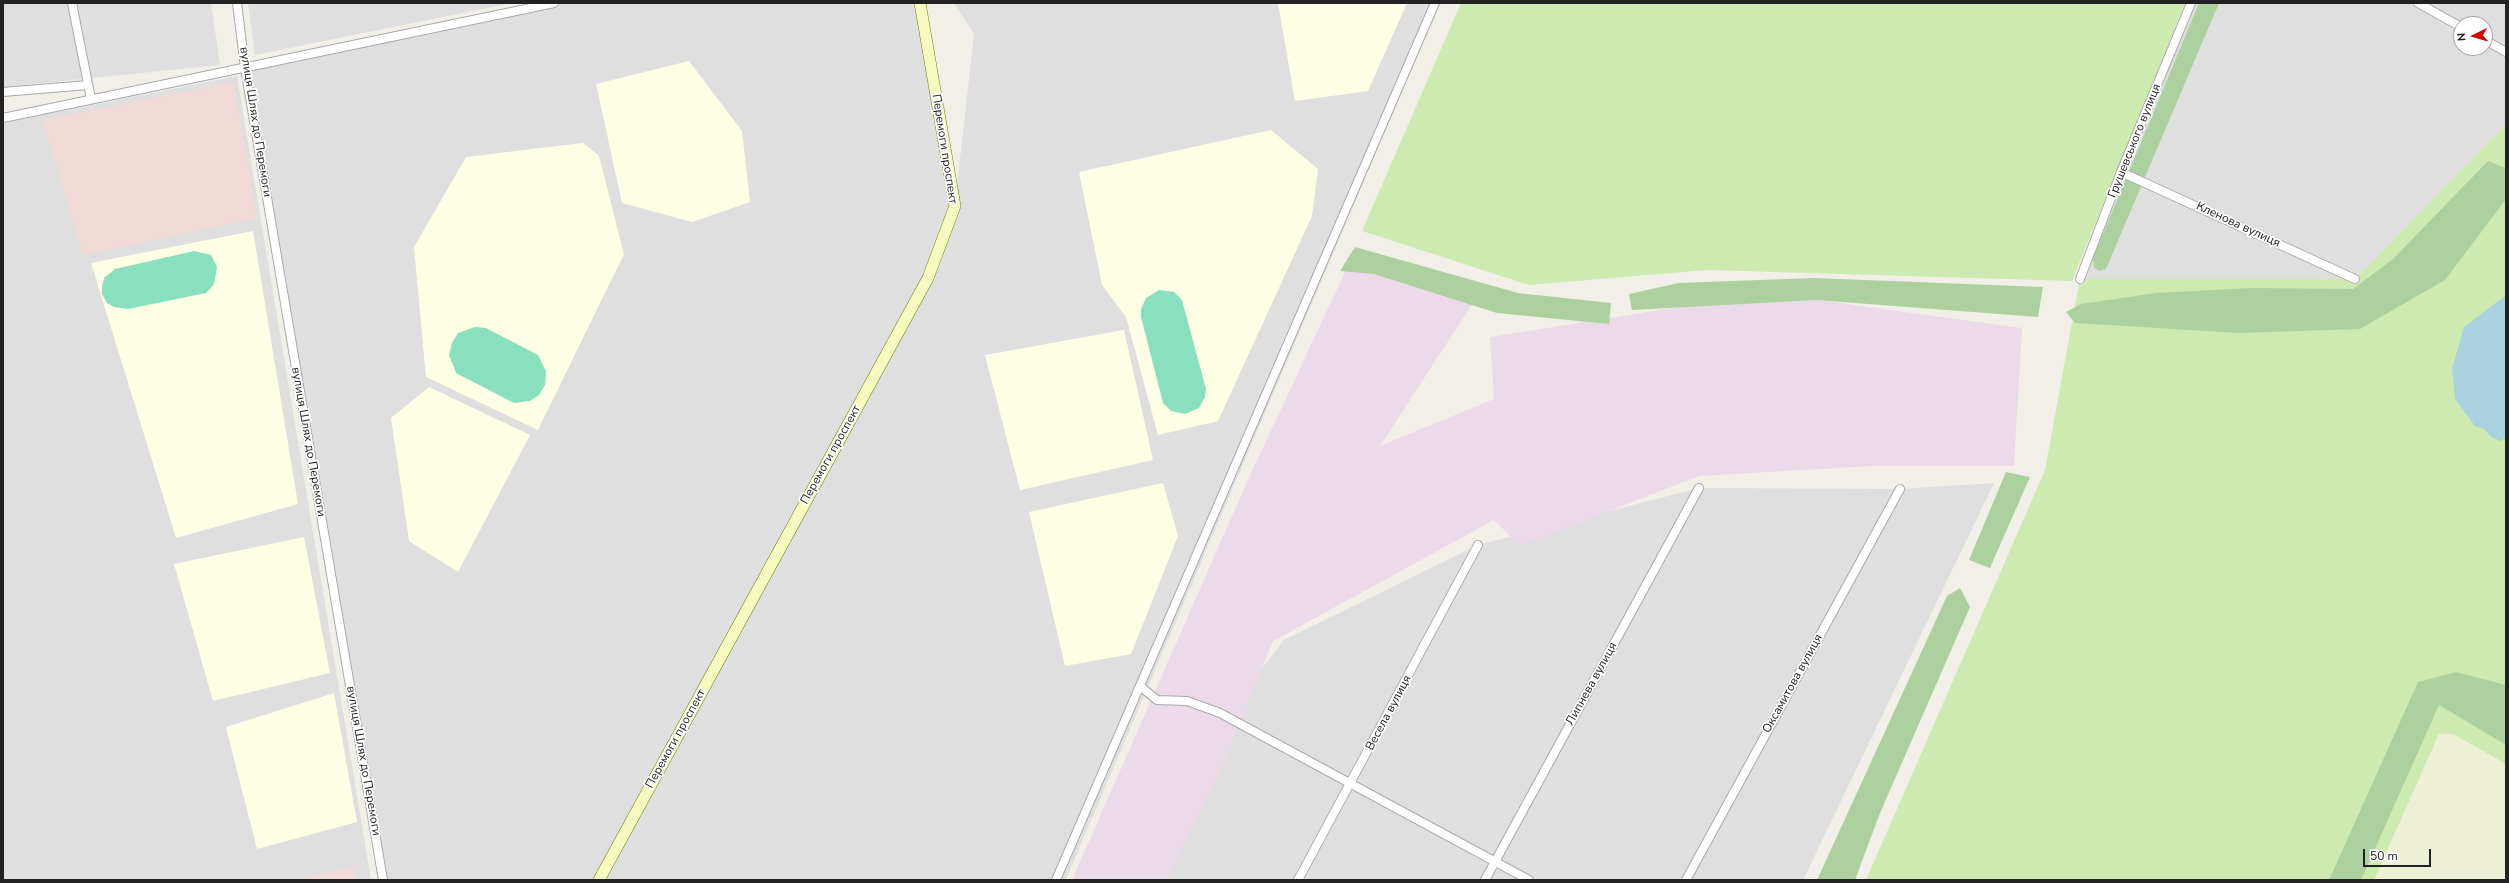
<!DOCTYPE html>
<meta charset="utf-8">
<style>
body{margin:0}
#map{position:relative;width:2509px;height:883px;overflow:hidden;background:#f2efe9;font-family:"Nunito Sans",sans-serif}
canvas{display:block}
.frame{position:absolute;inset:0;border:4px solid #222;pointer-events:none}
.north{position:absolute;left:2453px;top:16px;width:40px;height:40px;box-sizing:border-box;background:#fff;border:1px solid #a7a7a7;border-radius:50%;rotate:265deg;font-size:11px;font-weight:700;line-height:16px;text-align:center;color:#222}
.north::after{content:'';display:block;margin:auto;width:14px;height:18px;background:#d40000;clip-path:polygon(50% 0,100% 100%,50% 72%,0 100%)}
.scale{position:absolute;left:2363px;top:849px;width:68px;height:18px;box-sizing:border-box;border:2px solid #222;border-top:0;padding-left:5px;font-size:12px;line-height:14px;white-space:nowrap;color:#222;-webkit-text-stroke:3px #fff;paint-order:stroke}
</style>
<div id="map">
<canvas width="2509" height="883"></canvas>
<div class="frame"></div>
<div class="north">N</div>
<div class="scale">50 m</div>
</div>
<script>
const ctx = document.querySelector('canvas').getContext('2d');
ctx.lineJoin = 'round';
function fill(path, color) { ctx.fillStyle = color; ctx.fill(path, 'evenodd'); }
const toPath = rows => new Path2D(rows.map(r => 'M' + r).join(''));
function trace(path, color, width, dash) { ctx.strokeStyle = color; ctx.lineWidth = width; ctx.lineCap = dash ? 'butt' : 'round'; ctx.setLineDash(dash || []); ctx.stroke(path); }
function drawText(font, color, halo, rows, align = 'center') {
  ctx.font = font + ' "Nunito Sans",sans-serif'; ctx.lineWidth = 3.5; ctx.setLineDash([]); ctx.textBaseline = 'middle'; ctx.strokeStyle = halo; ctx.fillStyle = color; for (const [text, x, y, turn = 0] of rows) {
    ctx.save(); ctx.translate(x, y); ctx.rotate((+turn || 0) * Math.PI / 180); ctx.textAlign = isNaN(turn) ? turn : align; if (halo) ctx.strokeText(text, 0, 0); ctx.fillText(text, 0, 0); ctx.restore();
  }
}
fill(toPath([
 [3,3,211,3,220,65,3,87],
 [248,3,512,3,255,55],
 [554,3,920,3,955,204,974,34,954,3,1440,3,1066,879,606,880,720,659,599,880,383,880,245,68],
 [2191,3,2506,3,2506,124,2355,279,2080,279],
 [2461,24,2485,24,2485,48,2461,48],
 [237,76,371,880,3,880,3,123],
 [1994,483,1803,880,1149,880,1225,716,1284,640,1478,545,1699,488,1900,489]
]), '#e0dfdf');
fill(toPath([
 [233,82,257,218,83,255,43,120],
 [353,866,356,880,298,880]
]), '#f2dad9');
fill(toPath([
 [1352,257,1473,303,1380,446,1494,399,1490,337,1767,293,2022,328,2014,466,1873,466,1699,476,1520,546,1494,520,1273,641,1228,753,1168,880,1072,880,1247,482]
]), '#ebdbe8');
fill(toPath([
 [1278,3,1407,3,1368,91,1295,101],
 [689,61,742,131,750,202,692,222,622,203,596,84],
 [1271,130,1318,169,1312,216,1218,421,1158,435,1126,317,1102,285,1079,172],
 [583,143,599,156,624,254,538,430,426,377,414,247,466,157],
 [253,231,298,504,176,538,91,263],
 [1124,330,1153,460,1020,490,985,355],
 [429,387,530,435,458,572,409,541,391,418],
 [1163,483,1178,536,1131,654,1065,666,1029,512],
 [304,537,330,673,213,701,174,564],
 [334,693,357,822,257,849,226,727]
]), '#ffffe5');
fill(toPath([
 [2439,734,2453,734,2506,764,2506,880,2374,880]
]), '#eef0d5');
fill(toPath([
 [1461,3,2185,3,2072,281,1707,270,1529,285,1362,231],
 [2506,124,2506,764,2453,734,2439,734,2374,880,1866,880,2045,470,2080,279,2355,279]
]), '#cdebb0');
fill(toPath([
 [2199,3,2219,3,2106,269,2099,271,2094,267,2093,258],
 [2488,161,2506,168,2506,199,2445,280,2360,329,2239,333,2075,323,2066,312,2081,304,2156,293,2251,288,2353,289,2393,259],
 [1355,247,1518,293,1611,303,1609,324,1497,313,1374,274,1340,271],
 [1814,278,2043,287,2038,317,1816,300,1632,310,1629,294,1679,283],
 [2006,472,2030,477,1990,568,1969,560],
 [1960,588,1970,607,1880,813,1855,880,1817,880,1947,596],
 [2456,672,2506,685,2506,745,2439,705,2361,880,2329,880,2418,682]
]), '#add19e');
fill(toPath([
 [194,251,211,255,217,267,214,284,206,293,128,309,114,307,107,303,102,294,102,287,104,278,115,269],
 [1159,290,1174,292,1182,300,1206,389,1205,397,1199,408,1185,414,1171,411,1163,403,1141,317,1141,309,1146,298],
 [475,327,486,328,538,355,546,371,545,385,539,395,530,401,514,403,456,373,449,355,452,343,458,333]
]), '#88e0be');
fill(toPath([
 [2506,295,2506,438,2500,441,2491,437,2484,429,2475,426,2455,399,2452,369,2464,327]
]), '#aad3df');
const street = toPath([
 [72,3,91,99],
 [237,3,245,68,383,880],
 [2418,3,2461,27],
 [2485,40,2506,52],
 [3,92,88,85],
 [3,118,554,3],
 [2121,172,2355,279],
 [2080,279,2121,172,2191,3],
 [1141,687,1157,700,1187,701,1220,713,1529,880],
 [1056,880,1435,3],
 [1298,880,1478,545],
 [1485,880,1699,488],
 [1686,880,1900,489]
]);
const secondary = toPath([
 [599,880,928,278,955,206,920,3]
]);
trace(street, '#a9a9a9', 10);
trace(secondary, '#707d05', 12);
trace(street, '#fff', 8);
trace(secondary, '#f7fabf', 11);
drawText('12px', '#222', '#fff', [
 ["вулиця Шлях до Перемоги",255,122,81],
 ["Грушевського вулиця",2135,141,-68],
 ["Перемоги проспект",944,149,81],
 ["Кленова вулиця",2238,225,25],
 ["вулиця Шлях до Перемоги",308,442,80],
 ["Перемоги проспект",831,455,-61],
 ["Липнева вулиця",1592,684,-61],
 ["Оксамитова вулиця",1793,684,-61],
 ["Весела вулиця",1389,713,-62],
 ["Перемоги проспект",676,739,-61],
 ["вулиця Шлях до Перемоги",363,761,80]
]);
</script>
